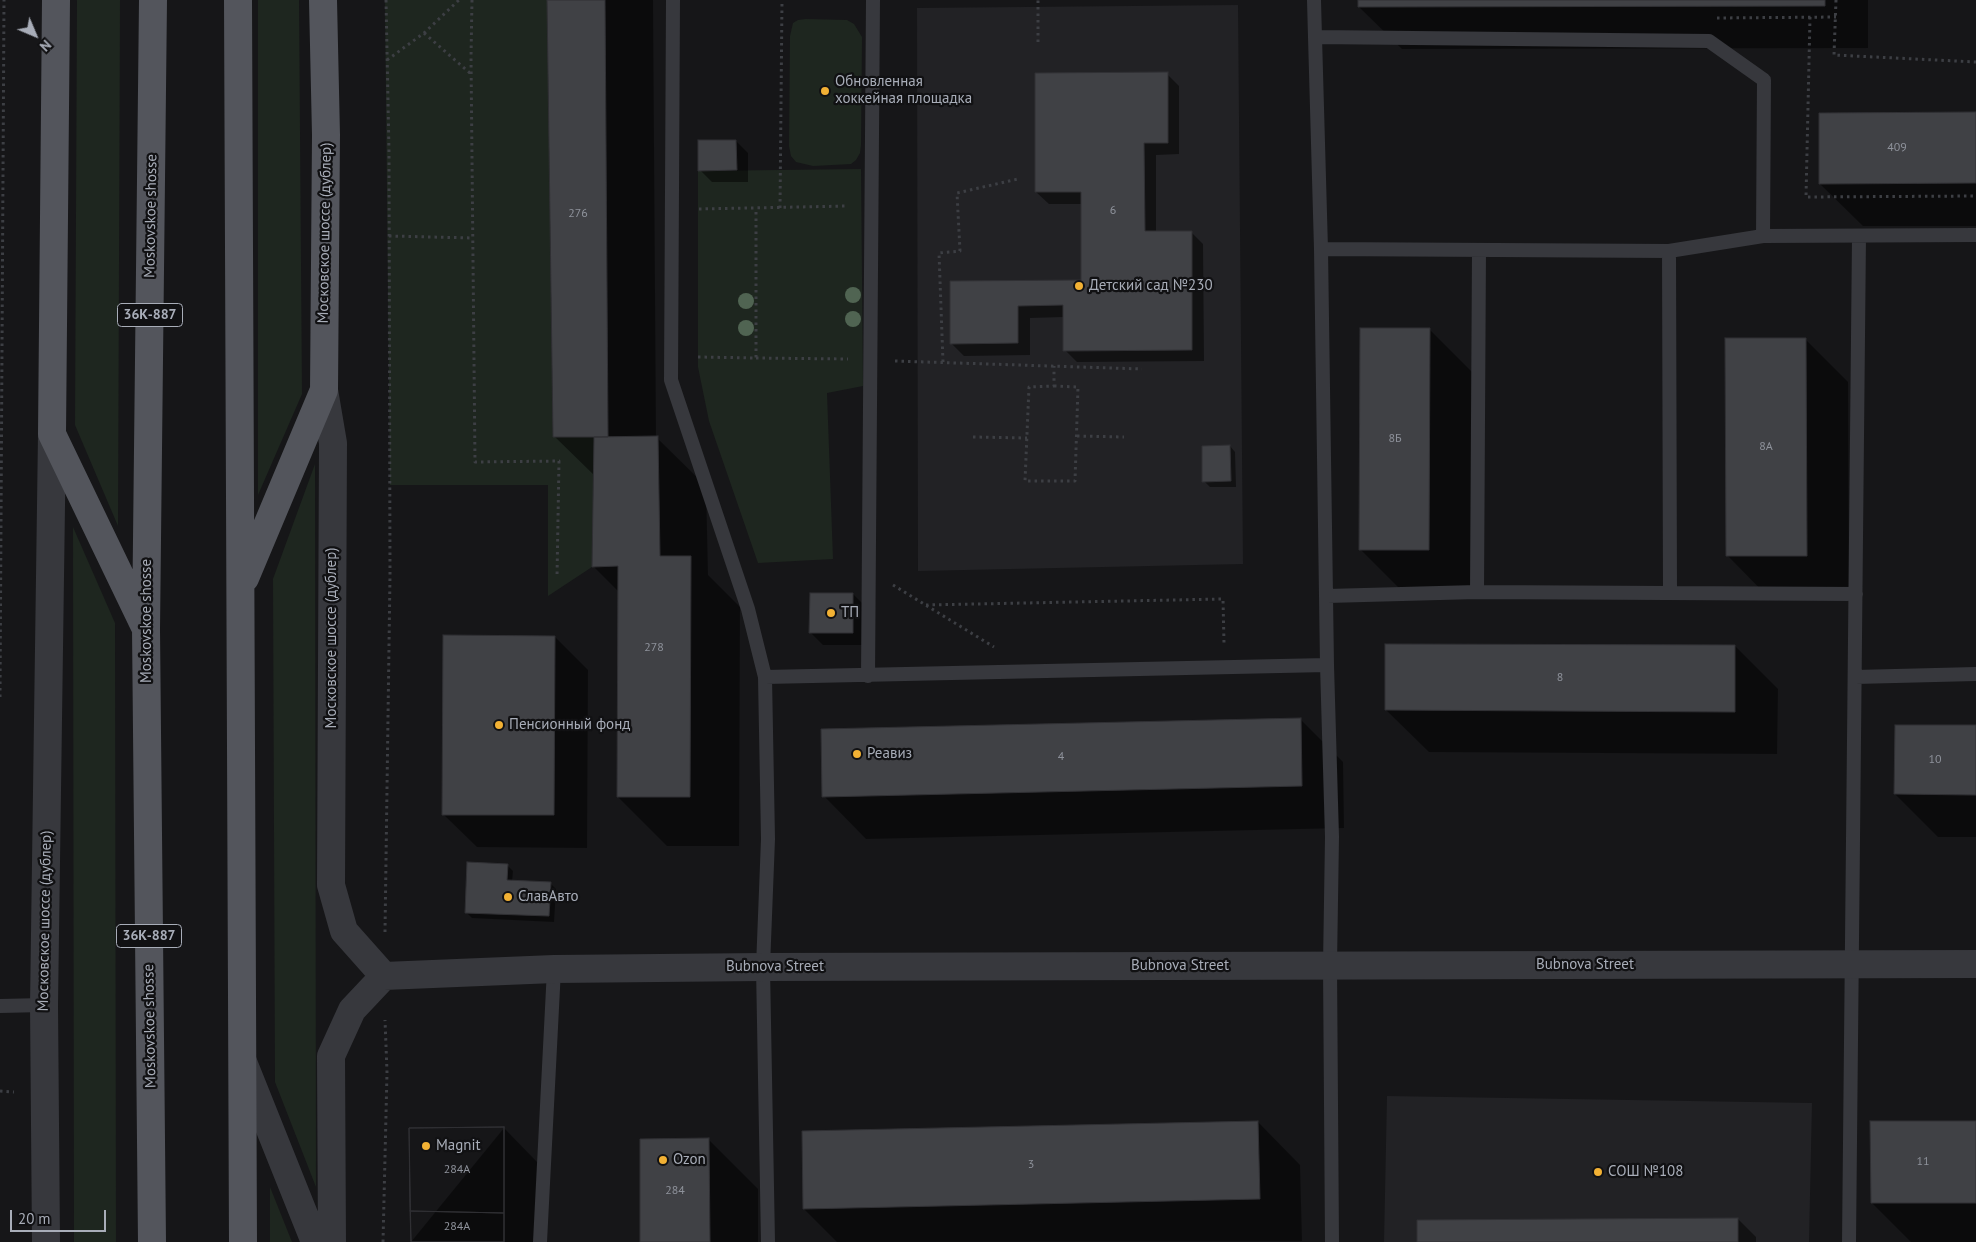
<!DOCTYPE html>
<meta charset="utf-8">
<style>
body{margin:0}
#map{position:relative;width:1976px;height:1242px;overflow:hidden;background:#161618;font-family:"PT Sans",sans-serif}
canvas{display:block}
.north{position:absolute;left:10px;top:10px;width:50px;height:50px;-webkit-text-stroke:4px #111113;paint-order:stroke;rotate:135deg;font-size:14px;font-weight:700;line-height:20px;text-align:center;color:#a8adb8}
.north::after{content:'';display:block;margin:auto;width:18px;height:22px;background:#a8adb8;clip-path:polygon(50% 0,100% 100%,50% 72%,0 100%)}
.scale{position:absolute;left:10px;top:1210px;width:96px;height:22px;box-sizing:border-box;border:2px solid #a8adb8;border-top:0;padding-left:6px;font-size:15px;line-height:18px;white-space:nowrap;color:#a8adb8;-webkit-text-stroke:4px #111113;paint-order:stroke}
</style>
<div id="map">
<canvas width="1976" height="1242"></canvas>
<div class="north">N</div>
<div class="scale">20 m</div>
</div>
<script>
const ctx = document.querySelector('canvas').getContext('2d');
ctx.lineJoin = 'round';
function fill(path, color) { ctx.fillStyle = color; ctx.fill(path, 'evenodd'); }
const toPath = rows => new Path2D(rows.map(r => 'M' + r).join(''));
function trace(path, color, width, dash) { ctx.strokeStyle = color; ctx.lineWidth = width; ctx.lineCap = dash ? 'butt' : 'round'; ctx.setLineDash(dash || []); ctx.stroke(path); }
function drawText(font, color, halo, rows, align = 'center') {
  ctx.font = font + ' "PT Sans",sans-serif'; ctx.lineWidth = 4.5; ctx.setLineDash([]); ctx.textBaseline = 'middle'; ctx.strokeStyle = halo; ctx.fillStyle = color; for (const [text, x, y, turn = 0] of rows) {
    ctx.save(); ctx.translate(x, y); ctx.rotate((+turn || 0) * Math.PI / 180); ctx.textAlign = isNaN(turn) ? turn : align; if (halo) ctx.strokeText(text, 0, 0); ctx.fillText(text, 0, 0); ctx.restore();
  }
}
fill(toPath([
 [1238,5,1243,564,918,571,917,8],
 [1387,1096,1812,1103,1809,1242,1384,1242]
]), '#222225');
fill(toPath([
 [77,0,120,0,118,526,75,425],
 [258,0,299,0,302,394,258,495],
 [385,0,547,0,553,436,594,437,592,567,548,596,548,485,390,485],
 [806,19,847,20,854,24,862,37,861,145,860,153,856,160,851,164,813,166,796,162,791,156,789,146,790,36,793,23,798,20],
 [861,169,863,386,827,393,833,559,758,563,709,421,698,367,698,171],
 [315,464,316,1187,275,1082,273,579],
 [73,527,115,623,116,1242,74,1242],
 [270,1187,292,1242,270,1242]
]), '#1e261f');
fill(toPath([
 [548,0,653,0,656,437,706,486,708,575,740,607,739,846,667,846,618,797,619,592,593,566,595,476,554,436],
 [1359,0,1868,0,1868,48,1402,49,1359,7],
 [1167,74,1179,86,1179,154,1156,155,1156,232,1191,232,1203,244,1204,361,1077,362,1065,350,1064,317,1030,318,1030,355,964,356,951,343,951,282,1083,282,1082,204,1049,204,1036,192],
 [1976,113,1976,226,1863,226,1820,184],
 [736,141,748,153,748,182,712,182,700,170],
 [1429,329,1472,372,1471,592,1403,592,1361,550],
 [1805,339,1848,382,1849,598,1770,599,1728,556],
 [1230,446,1235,452,1236,487,1210,487,1204,481],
 [853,594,865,606,865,645,823,645,811,633],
 [555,637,588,670,587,848,477,847,443,814],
 [1735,646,1778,689,1777,754,1429,752,1386,710],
 [1300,719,1343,762,1344,828,866,839,824,796],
 [1976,727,1976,837,1938,837,1895,794],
 [507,865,513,871,512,882,550,883,556,889,554,922,472,918,466,912],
 [1258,1122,1300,1165,1302,1241,837,1242,804,1209],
 [1976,1122,1976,1242,1911,1242,1872,1203],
 [504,1128,537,1162,537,1242,411,1242],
 [709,1140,758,1189,758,1242,642,1242],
 [1738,1219,1756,1237,1756,1242,1418,1242]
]), '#0007');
const building = toPath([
 [547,0,605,0,608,437,553,437,547,0],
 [1358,0,1825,0,1825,6,1358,7,1358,0],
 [1168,72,1168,143,1144,143,1145,231,1192,231,1192,350,1063,351,1063,305,1018,306,1018,343,950,344,950,281,1081,280,1081,192,1035,192,1035,73,1168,72],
 [1976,112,1976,183,1819,184,1819,113,1976,112],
 [698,140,736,140,737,170,698,171,698,140],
 [1360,328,1430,328,1429,550,1359,550,1360,328],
 [1725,338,1806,338,1807,556,1726,556,1725,338],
 [658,436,660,556,691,556,690,797,617,797,618,566,592,567,594,437,658,436],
 [1230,445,1231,481,1202,482,1202,446,1230,445],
 [810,593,853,593,853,633,809,633,810,593],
 [443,635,555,636,554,815,442,815,443,635],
 [1385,644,1735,645,1735,712,1385,710,1385,644],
 [1301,718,1302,786,822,797,821,729,1301,718],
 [1895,725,1976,725,1976,795,1894,794,1895,725],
 [467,862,508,864,507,880,551,882,549,916,465,913,467,862],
 [1258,1121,1260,1199,803,1209,802,1131,1258,1121],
 [1870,1121,1976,1121,1976,1203,1871,1203,1870,1121],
 [504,1127,504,1242,411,1242,409,1128,504,1127],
 [504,1127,504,1213,410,1211,409,1128,504,1127],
 [709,1138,710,1242,640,1242,640,1139,709,1138],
 [410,1211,504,1213,504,1242,411,1242,410,1211],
 [1738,1218,1738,1242,1417,1242,1417,1220,1738,1218]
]);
fill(building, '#404145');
trace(building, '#303034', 1);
trace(toPath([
 [472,0,471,57,475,462,559,461,557,577],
 [1836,0,1834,55,1976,62],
 [1810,17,1806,197,1976,196],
 [1717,18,1836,17],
 [424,33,471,74],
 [1038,42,1038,0],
 [387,60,424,33,459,0],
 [780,208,782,0],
 [699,209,848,206],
 [389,236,473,238],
 [698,357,756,358,756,208],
 [756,358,848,359],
 [895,361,1142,369],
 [943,362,939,253,960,251,957,193,1018,179],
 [1054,386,1078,387,1075,481,1025,481,1029,387,1054,386,1054,366],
 [1077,436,1124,437],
 [973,437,1027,438],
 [893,585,994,647],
 [926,605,1223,599,1224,643],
 [0,697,4,0],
 [385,932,390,575,389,152,386,0],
 [0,1091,14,1092],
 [383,1242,387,1072,385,1020]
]), '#3d3f44', 3, [2.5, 4]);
trace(toPath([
 [673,0,671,380,748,609,765,677,768,839,763,967,768,1242],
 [1314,0,1315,37,1709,41,1764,80,1763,236,1976,235],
 [1315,37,1321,249,1327,665,1332,837,1330,965,1332,1242],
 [1321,249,1669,251,1763,236],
 [1669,251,1670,593],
 [1477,592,1479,250],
 [1327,596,1477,592,1856,594],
 [868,676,873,0],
 [765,677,1327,665],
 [1855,677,1976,674],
 [0,1006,44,1005],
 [540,1242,554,969],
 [1849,1242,1859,236]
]), '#37383d', 14);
trace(toPath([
 [324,390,333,443,331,885,344,931,384,976],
 [384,976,554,969,763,967,1976,964],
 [243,1062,315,1242],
 [46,1242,44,1005,52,434],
 [332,1242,331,1056,352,1010,384,976]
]), '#37383d', 28);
trace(toPath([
 [56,0,52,434,144,625],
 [238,0,243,1242],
 [245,578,324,390,326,135,323,0],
 [152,1242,146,629,153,0]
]), '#53555c', 28);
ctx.fillStyle = '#506452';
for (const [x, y] of [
 [853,295],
 [746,301],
 [853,319],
 [746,328]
]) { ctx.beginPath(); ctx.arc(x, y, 8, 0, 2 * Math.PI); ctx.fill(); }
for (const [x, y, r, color] of [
 [825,91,5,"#f2b134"],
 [1079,286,5,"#f2b134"],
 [831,613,5,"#f2b134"],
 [499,725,5,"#f2b134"],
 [857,754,5,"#f2b134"],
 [508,897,5,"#f2b134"],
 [426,1146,5,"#f2b134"],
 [663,1160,5,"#f2b134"],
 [1598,1172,5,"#f2b134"]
]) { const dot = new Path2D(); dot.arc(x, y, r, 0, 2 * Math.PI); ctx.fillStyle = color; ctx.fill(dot); trace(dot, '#111113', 2); }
drawText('12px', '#8e929b', null, [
 ["409",1897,148],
 ["6",1113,211],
 ["276",578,214],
 ["8Б",1395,439],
 ["8А",1766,447],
 ["278",654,648],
 ["8",1560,678],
 ["4",1061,757],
 ["10",1935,760],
 ["11",1923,1162],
 ["3",1031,1165],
 ["284А",457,1170],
 ["284",675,1191],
 ["284А",457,1227]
]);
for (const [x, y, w] of [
 [150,315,65],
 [149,936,65]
]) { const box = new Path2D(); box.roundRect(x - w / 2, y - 11.5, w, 23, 4); ctx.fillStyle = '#111113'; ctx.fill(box); trace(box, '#a8adb8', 1); }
drawText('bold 14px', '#a8adb8', null, [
 ["36К-887",150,315],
 ["36К-887",149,936]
]);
drawText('15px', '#a8adb8', '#111113', [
 ["Обновленная",835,82],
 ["хоккейная площадка",835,99],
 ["Детский сад №230",1089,286],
 ["ТП",841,613],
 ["Пенсионный фонд",509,725],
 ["Реавиз",867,754],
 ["СлавАвто",518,897],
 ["Magnit",436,1146],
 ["Ozon",673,1160],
 ["СОШ №108",1608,1172]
], 'left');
drawText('15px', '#a8adb8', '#111113', [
 ["Moskovskoe shosse",151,216,-89],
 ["Московское шоссе (дублер)",325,233,-89],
 ["Moskovskoe shosse",147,621,-90],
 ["Московское шоссе (дублер)",332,638,-90],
 ["Московское шоссе (дублер)",45,921,-89],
 ["Bubnova Street",1585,965],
 ["Bubnova Street",1180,966],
 ["Bubnova Street",775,967],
 ["Moskovskoe shosse",150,1026,-91]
]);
</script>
